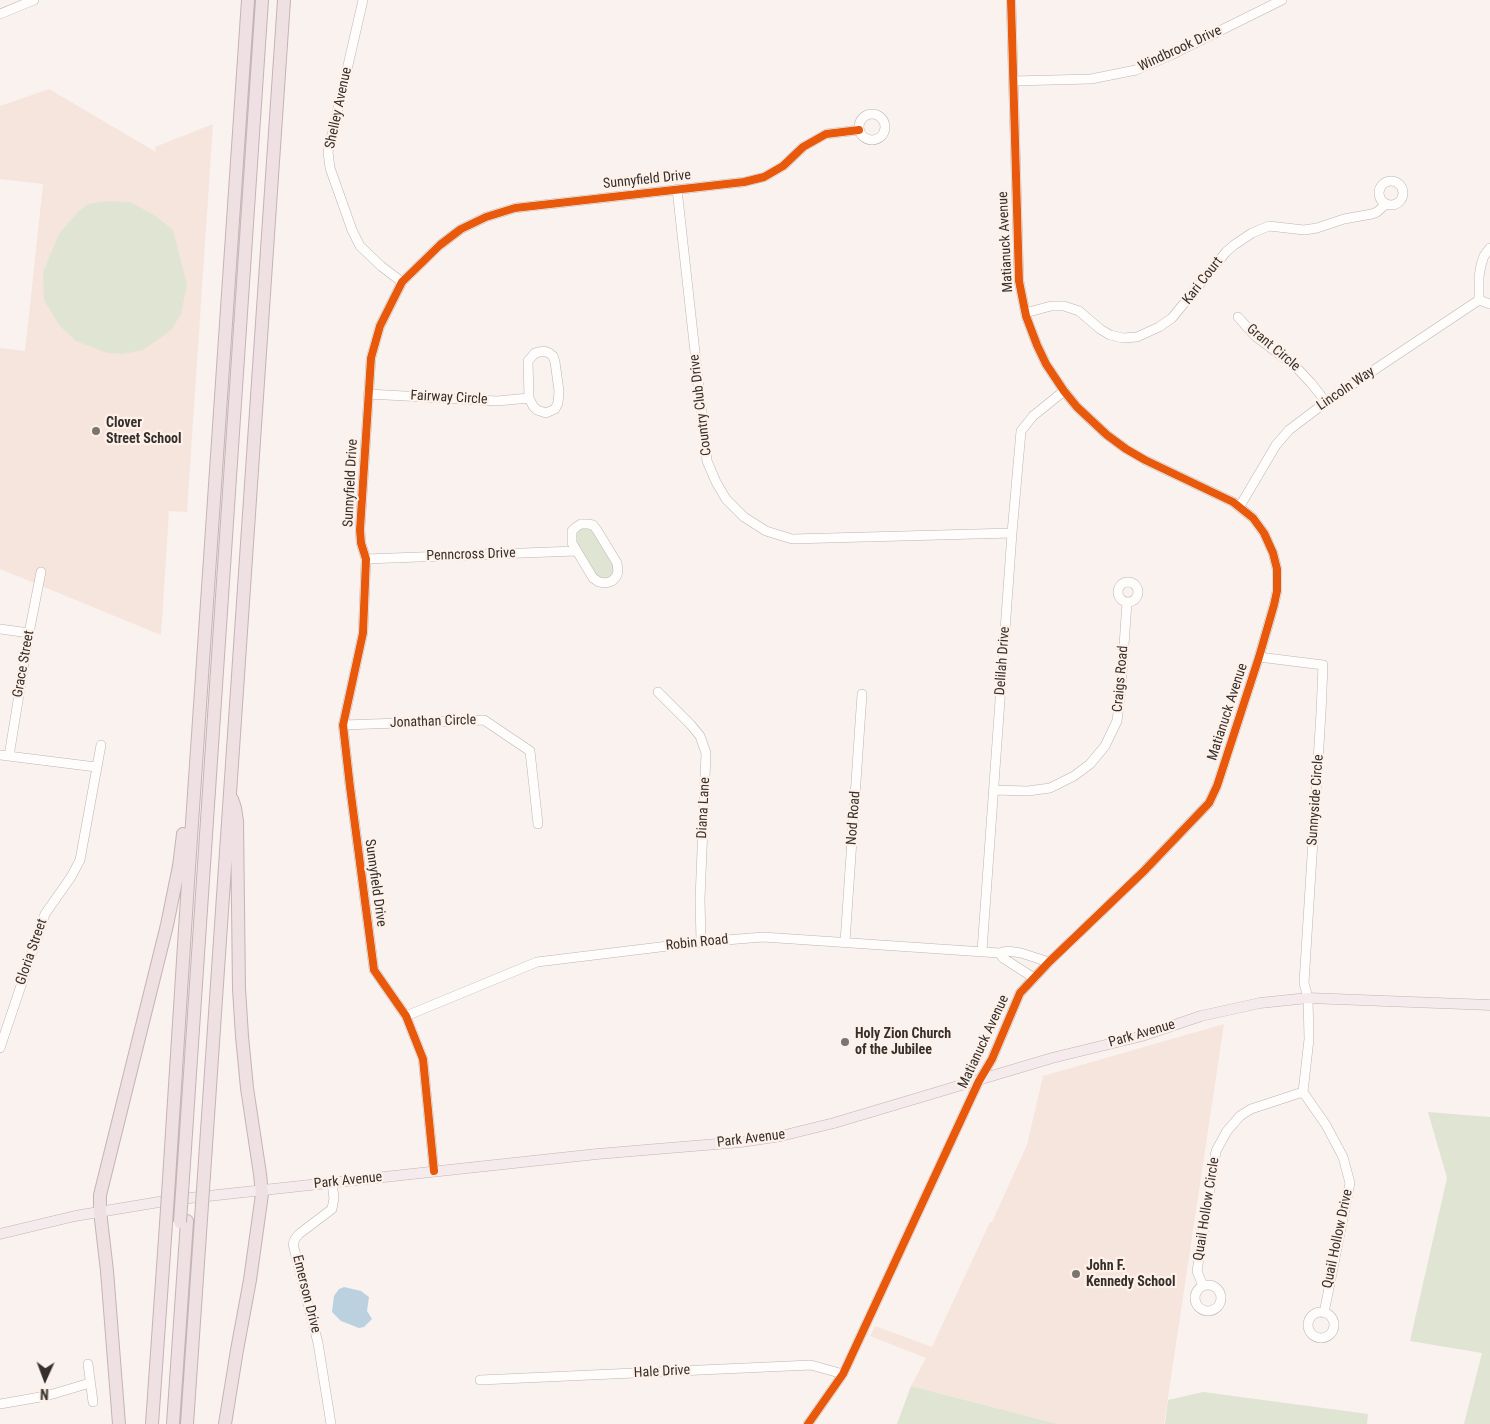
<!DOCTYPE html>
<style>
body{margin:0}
#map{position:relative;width:1490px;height:1424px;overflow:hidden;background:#faf2ee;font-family:"Roboto Condensed",sans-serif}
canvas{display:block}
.north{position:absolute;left:20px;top:1354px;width:50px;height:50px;-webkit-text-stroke:4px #fef1ea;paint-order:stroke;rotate:182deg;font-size:14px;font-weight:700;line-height:20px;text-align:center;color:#36302c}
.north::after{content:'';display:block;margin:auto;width:18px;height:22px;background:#36302c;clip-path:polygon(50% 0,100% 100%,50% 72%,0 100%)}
</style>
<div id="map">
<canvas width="1490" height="1424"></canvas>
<div class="north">N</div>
</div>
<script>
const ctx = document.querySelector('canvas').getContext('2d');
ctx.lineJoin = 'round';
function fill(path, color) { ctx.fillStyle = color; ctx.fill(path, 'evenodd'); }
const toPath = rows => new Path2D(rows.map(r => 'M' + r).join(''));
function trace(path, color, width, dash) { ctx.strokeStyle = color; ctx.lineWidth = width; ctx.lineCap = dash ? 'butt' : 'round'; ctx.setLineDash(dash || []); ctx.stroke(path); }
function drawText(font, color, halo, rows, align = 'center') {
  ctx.font = font + ' "Roboto Condensed",sans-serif'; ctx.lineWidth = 4.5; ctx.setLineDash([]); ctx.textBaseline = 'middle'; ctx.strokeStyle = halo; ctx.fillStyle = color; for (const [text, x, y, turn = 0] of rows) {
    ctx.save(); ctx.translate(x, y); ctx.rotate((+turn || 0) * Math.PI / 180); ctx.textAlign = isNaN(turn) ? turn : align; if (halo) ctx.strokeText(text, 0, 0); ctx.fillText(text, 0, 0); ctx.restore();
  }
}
fill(toPath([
 [49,89,156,152,155,147,213,124,187,512,169,511,161,635,0,569,0,348,25,351,43,184,0,179,0,106],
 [1224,1024,1164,1424,1058,1424,911,1386,926,1358,870,1336,875,1326,932,1347,990,1222,992,1222,1027,1145,1043,1076]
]), '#f6e5dd');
fill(toPath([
 [109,201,130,202,154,215,173,230,187,285,181,314,171,330,143,350,123,354,107,353,76,341,60,326,44,300,43,272,59,234,78,212,88,204],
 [581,528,588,528,594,532,614,566,615,569,611,577,605,580,597,577,577,545,575,532],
 [1428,1112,1490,1117,1490,1424,1464,1424,1482,1353,1410,1341,1447,1178],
 [911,1386,1058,1424,897,1424],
 [1203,1392,1368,1414,1367,1424,1165,1424,1168,1400]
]), '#e0e4d2');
fill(toPath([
 [344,1287,361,1291,369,1297,367,1311,372,1319,364,1327,359,1328,341,1321,332,1312,334,1296,339,1289]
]), '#bbd1df');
const minor = toPath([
 [363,0,328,152,330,168,352,230,360,246,381,266,402,282],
 [0,14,34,0],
 [1013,81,1091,79,1136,70,1171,55,1282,0],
 '859 127a13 13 0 1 1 26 0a13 13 0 1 1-26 0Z',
 '1379 193a12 12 0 1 1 24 0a12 12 0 1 1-24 0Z',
 [677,189,707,461,716,482,726,499,744,517,766,531,792,539,1012,533],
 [1479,300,1479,277,1481,265,1484,256,1490,248],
 [1479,300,1490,304],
 [1025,313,1051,306,1064,306,1079,311,1100,329,1110,335,1123,338,1137,337,1159,327,1172,318,1226,252,1234,245,1252,233,1269,226,1304,230,1317,228,1344,219,1372,214,1377,212,1386,204],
 [1238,317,1255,336,1295,366,1311,383,1326,402],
 [544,351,549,353,553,356,555,362,559,391,558,403,555,409,546,413,537,410,533,406,529,398,528,361,535,353,544,351],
 [368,394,497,401,529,398],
 [1240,506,1276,445,1289,430,1326,402,1479,300],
 [581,524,588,524,593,525,597,530,617,563,618,572,616,577,612,581,606,583,599,582,593,578,572,543,572,531,576,527,581,524],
 [366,559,576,551],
 '1118 592a10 10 0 1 1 20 0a10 10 0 1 1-20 0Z',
 [0,629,29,633],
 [1259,657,1323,665,1321,713,1304,983,1308,998,1309,1039,1303,1092,1326,1125,1343,1157,1350,1183,1324,1313],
 [658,692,691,725,700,736,706,753,700,899,701,942],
 [343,725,484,720,530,751,538,824],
 [0,755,96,767],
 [9,756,29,633,41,572],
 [994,790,1028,791,1050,788,1074,776,1090,764,1105,746,1117,721,1121,689,1127,602],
 [845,942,862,694],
 [982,951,1012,533,1021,431,1033,416,1064,391],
 [999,953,1003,958,1034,978],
 [406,1016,537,962,701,942,763,937,999,953,1007,951,1021,953,1049,962],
 [0,1048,45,914,71,877,80,860,101,745],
 [434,1171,423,1059,406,1016,374,970,350,787,343,725,363,633,366,559,361,543,360,530,371,358,380,326,402,282,440,245,461,229,486,217,515,208,744,182,764,177,783,166,803,147,826,134,859,130],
 '1195 1298a13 13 0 1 1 26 0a13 13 0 1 1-26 0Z',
 [1203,1286,1197,1271,1216,1151,1227,1131,1240,1116,1251,1109,1303,1092],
 '1308 1325a13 13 0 1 1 26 0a13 13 0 1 1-26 0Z',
 [88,1364,93,1402],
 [480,1380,811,1365,843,1374],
 [0,1404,46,1396,90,1383],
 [331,1424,318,1343,293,1244,295,1239,299,1234,332,1209,334,1198,332,1183],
 [808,1424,843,1374,979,1081,992,1059,1020,993,1049,962,1144,871,1209,803,1217,786,1259,657,1274,605,1277,591,1277,569,1273,553,1264,533,1253,518,1233,502,1145,460,1126,449,1107,435,1077,407,1064,391,1046,364,1037,345,1026,316,1019,281,1011,0]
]);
const major = toPath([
 [0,1234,75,1216,171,1200,597,1154,741,1142,781,1136,834,1123,1052,1058,1142,1036,1201,1016,1260,1003,1308,998,1490,1005]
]);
const highway = toPath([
 [204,1175,284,0],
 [183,1178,262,0],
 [169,1179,189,867,248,0],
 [119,1424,107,1271,100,1211,100,1195,167,925,179,866,183,834],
 [152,1424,166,1224],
 [173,1424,187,1221],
 [187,1424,201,1219],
 [225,1424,237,1350,250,1280,262,1194,260,1174,247,1088,242,1036,239,989,237,821,235,808,232,799]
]);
trace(minor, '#bbb5b2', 10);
trace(major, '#c5b3b5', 11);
trace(highway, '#c5b3b5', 14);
trace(minor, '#fefdfc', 9);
trace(major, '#f5ebed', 10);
trace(highway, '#eee0e3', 12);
const highwayBridge = toPath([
 [201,1219,204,1175],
 [180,1222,183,1178],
 [166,1224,169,1179]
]);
trace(highwayBridge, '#c5b3b5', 14, []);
trace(highwayBridge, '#eee0e3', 12);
trace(toPath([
 [434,1171,423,1059,406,1016,374,970,350,787,343,725,363,633,366,559,361,543,360,530,371,358,380,326,402,282,440,245,461,229,486,217,515,208,744,182,764,177,783,166,803,147,826,134,859,130],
 [808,1424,843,1374,979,1081,992,1059,1020,993,1049,962,1144,871,1209,803,1217,786,1259,657,1274,605,1277,591,1277,569,1273,553,1264,533,1253,518,1233,502,1145,460,1126,449,1107,435,1077,407,1064,391,1046,364,1037,345,1026,316,1019,281,1011,0]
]), '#e8590c', 8);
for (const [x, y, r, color] of [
 [96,431,5,"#7b7470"],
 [845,1042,5,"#7b7470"],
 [1076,1274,5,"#7b7470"]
]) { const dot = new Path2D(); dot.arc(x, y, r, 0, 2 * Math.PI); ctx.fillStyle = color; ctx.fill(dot); trace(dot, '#fef1ea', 2); }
drawText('14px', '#36302c', '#fef1ea', [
 ["Windbrook Drive",1180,49,-25],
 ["Shelley Avenue",339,108,-78],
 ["Sunnyfield Drive",647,180,-6],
 ["Matianuck Avenue",1006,242,-93],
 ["Kari Court",1203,281,-52],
 ["Grant Circle",1273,348,40],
 ["Lincoln Way",1346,389,-34],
 ["Fairway Circle",449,398,3],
 ["Country Club Drive",701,405,-97],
 ["Sunnyfield Drive",351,483,-87],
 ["Penncross Drive",471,555,-2],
 ["Delilah Drive",1003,661,-86],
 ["Grace Street",24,664,-80],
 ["Craigs Road",1121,679,-85],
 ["Matianuck Avenue",1228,712,-72],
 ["Jonathan Circle",433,722,-2],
 ["Sunnyside Circle",1316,800,-86],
 ["Diana Lane",704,808,-87],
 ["Nod Road",854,818,-86],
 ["Sunnyfield Drive",375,883,82],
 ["Robin Road",697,943,-6],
 ["Gloria Street",32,952,-71],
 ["Park Avenue",1142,1034,-16],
 ["Matianuck Avenue",984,1042,-65],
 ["Park Avenue",751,1139,-7],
 ["Park Avenue",348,1181,-6],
 ["Quail Hollow Circle",1207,1209,-81],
 ["Quail Hollow Drive",1338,1239,-78],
 ["Emerson Drive",306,1294,76],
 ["Hale Drive",662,1372,-3]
]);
drawText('bold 14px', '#36302c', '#fef1ea', [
 ["Clover",106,423],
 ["Street School",106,439],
 ["Holy Zion Church",855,1034],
 ["of the Jubilee",855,1050],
 ["John F.",1086,1266],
 ["Kennedy School",1086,1282]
], 'left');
</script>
